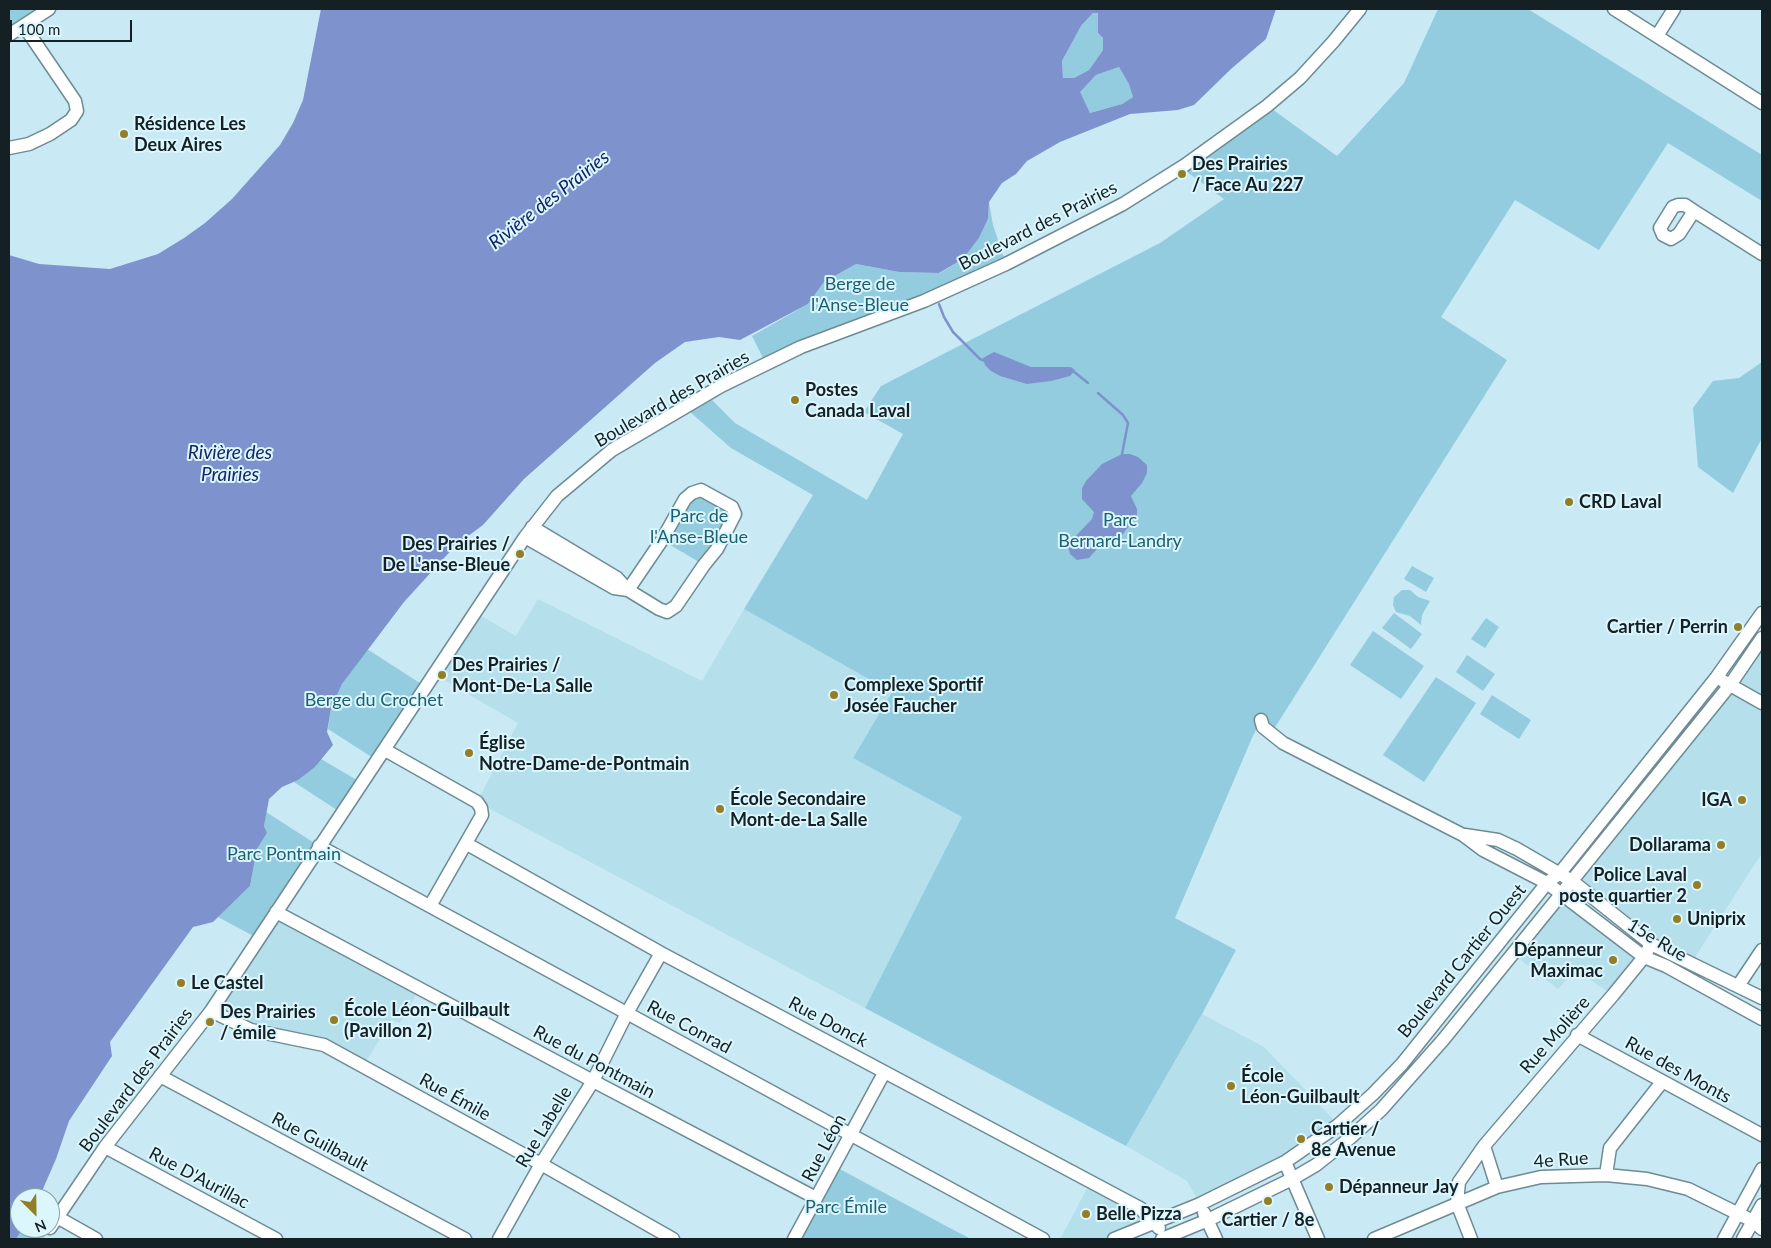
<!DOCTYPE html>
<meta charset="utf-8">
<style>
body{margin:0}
#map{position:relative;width:1771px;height:1248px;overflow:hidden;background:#c9eaf4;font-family:Lato,sans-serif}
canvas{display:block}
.frame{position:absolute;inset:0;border:10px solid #142024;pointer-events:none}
.north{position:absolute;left:10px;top:1188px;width:50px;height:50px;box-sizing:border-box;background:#dcf6fe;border:1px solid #8ca0a7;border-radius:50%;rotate:157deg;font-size:14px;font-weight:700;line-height:20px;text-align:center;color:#142024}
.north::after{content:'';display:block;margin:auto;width:18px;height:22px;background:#947e25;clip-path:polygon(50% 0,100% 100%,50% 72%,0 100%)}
.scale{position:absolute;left:10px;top:20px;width:122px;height:22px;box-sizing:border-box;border:2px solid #142024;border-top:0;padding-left:6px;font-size:15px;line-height:18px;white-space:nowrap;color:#142024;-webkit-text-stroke:4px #dcf6fe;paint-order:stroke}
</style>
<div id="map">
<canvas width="1771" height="1248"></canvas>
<div class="frame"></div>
<div class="north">N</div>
<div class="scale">100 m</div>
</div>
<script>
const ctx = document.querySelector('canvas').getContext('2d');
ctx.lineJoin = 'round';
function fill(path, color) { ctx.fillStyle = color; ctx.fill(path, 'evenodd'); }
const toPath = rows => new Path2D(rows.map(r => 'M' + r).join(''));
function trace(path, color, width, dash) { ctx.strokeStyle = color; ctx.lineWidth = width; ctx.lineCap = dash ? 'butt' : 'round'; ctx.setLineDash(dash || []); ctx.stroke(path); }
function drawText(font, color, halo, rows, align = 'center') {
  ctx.font = font + ' Lato,sans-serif'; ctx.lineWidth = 4; ctx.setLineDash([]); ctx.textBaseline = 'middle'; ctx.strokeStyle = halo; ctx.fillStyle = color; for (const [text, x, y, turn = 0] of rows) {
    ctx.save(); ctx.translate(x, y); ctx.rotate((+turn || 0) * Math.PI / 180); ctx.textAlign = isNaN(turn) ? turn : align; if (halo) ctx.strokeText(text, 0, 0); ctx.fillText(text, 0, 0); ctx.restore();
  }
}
fill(toPath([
 [538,599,702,681,744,609,892,692,853,758,962,817,865,1008,477,802,518,723,435,675,476,613,516,636],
 [1762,651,1762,853,1690,965,1572,881,1730,685],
 [1562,893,1644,957,1613,995,1576,970,1558,989,1513,954],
 [276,912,420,988,400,1023,392,1020,363,1066,324,1045,251,1030,211,1011],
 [1202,1014,1264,1047,1339,1125,1200,1204,1187,1181,1126,1146],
 [1089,1185,1150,1221,1109,1239,1060,1239]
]), '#b6dfec');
fill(toPath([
 [9,9,36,9,9,28],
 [1438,9,1528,9,1762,155,1762,201,1668,143,1599,250,1515,200,1441,317,1507,360,1274,729,1261,720,1252,738,1175,918,1236,950,1202,1014,1126,1146,865,1008,962,817,853,758,892,692,744,609,813,495,731,448,689,411,712,400,735,423,867,500,903,434,864,412,881,386,1160,243,1224,199,1187,172,1272,109,1337,156,1404,83],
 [1098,12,1098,33,1103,38,1103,50,1089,70,1074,78,1063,78,1062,61,1081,26,1093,13],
 [1119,67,1130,84,1133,97,1122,104,1090,113,1079,92,1096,75],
 [989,202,993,225,1006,264,766,364,752,336,808,304,824,282,856,264,899,272,940,273,963,259,979,238,988,219],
 [1762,362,1762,438,1733,493,1698,467,1693,408,1713,381,1739,378],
 [692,493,732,507,704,565,662,540],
 [1412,566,1434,578,1426,592,1404,579],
 [1402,590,1410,590,1418,597,1430,601,1422,615,1421,625,1410,616,1396,612,1393,605,1394,597],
 [1394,613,1422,634,1411,649,1382,628],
 [1486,618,1499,627,1485,648,1471,639],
 [1373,631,1424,666,1401,699,1350,665],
 [367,649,426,687,378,761,328,729,331,709,342,684],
 [1467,655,1495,674,1483,691,1456,672],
 [1436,677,1476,703,1424,782,1383,755],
 [1492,695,1531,720,1519,739,1480,714],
 [321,759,362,783,337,810,294,782,315,767],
 [266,812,319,846,259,939,218,917,250,886,257,849,267,833,264,826],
 [834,1166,948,1227,971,1239,794,1239],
 [23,1228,50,1228,43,1239,16,1239]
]), '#92ccde');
fill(toPath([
 [321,9,1276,9,1266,39,1231,69,1194,105,1178,110,1130,114,1060,142,1027,161,1016,174,1002,183,989,202,988,219,979,238,963,259,939,273,899,272,856,264,824,282,808,304,740,340,719,337,685,342,655,363,524,479,483,525,456,545,404,602,342,684,331,709,327,732,333,745,315,767,298,780,282,787,269,799,264,826,267,833,257,849,250,886,213,922,193,927,110,1042,112,1056,69,1121,56,1159,39,1198,20,1198,20,1228,23,1228,16,1239,9,1239,9,255,39,264,110,269,158,254,184,238,205,223,232,199,280,145,293,123,303,100],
 [1093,13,1098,13,1098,33,1103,38,1103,50,1089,70,1074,78,1063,78,1062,61,1081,26],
 [1119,67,1129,84,1133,97,1122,104,1090,113,1080,92,1096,75],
 [994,352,1031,367,1071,367,1075,370,1070,376,1051,381,1027,384,1000,376,991,371,985,365,983,358],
 [1122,454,1130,454,1138,457,1147,465,1147,473,1142,483,1131,496,1137,509,1137,515,1120,538,1111,541,1099,540,1096,550,1089,558,1077,560,1070,554,1068,546,1070,542,1092,519,1094,512,1082,499,1082,488,1086,481,1102,464]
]), '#7e93cd');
trace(toPath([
 [939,304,944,317,953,332,980,359,985,361],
 [1073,371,1088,383],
 [1098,393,1123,415,1128,423,1122,454]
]), '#7e93cd', 2.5);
const minor = toPath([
 [1614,9,1762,103],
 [9,35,49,9],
 [1657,36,1674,9],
 [9,148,29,144,50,134,71,120,77,111,75,101,24,26],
 [1678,205,1685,205,1694,211,1679,234,1671,239,1663,235,1660,228,1673,207,1678,205],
 [1694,211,1762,254],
 [532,527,617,578,628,590,659,609,667,612,676,606,704,565,717,549,735,514,732,507,701,490,692,493,685,499,662,540,628,590],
 [525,537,614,588,628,590],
 [1723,681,1762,703],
 [1261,720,1263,727,1283,743,1463,835,1483,850,1547,883,1644,957,1666,966,1762,1019],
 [385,750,477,802,481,808,482,815,430,906],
 [1465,835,1498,840,1517,849,1572,881,1651,944,1762,998],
 [467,844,661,953,1140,1208,1159,1228],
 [319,846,1043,1239],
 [276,912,593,1081,816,1198],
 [1738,986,1762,950],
 [211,1011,251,1030,324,1045,541,1164,673,1239],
 [1577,1035,1762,1135],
 [160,1076,465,1239],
 [1484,1146,1497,1187],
 [105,1147,276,1239],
 [1285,1162,1318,1239],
 [1606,1175,1610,1148,1662,1082],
 [1204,1213,1216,1239],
 [57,1217,96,1239],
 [50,1228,105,1147,211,1011,525,537,557,496,612,450,721,386,801,347,924,301,1006,264,1123,204,1185,165,1267,106,1300,78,1333,42,1360,9],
 [499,1239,541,1164,593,1081,627,1013,661,953],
 [794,1239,884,1073],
 [1114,1239,1200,1204,1285,1162,1337,1126,1373,1094,1402,1064,1547,883,1560,873,1716,678,1762,613],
 [1162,1239,1208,1220,1292,1179,1316,1165,1350,1138,1381,1110,1443,1040,1562,893,1730,685,1762,638],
 [1374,1239,1497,1187,1541,1177,1606,1175,1647,1179,1688,1189,1753,1221,1762,1229],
 [1471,1239,1457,1203,1459,1182,1484,1146,1613,995,1644,957,1651,944],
 [1724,1239,1762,1169],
 [1743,1239,1762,1205]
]);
trace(minor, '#6d8b94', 15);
trace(minor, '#fff', 12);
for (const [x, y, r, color] of [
 [124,134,5,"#947e25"],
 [1182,174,5,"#947e25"],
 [795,400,5,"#947e25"],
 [1569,502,5,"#947e25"],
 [520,554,5,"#947e25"],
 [1738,627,5,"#947e25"],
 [442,675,5,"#947e25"],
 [834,695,5,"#947e25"],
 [469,753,5,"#947e25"],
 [1742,800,5,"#947e25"],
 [720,809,5,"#947e25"],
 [1721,845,5,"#947e25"],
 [1697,885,5,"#947e25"],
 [1677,919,5,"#947e25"],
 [1613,960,5,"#947e25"],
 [181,983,5,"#947e25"],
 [334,1020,5,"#947e25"],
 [210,1022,5,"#947e25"],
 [1231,1086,5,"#947e25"],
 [1301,1139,5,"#947e25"],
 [1329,1187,5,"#947e25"],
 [1268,1201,5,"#947e25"],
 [1086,1214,5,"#947e25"]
]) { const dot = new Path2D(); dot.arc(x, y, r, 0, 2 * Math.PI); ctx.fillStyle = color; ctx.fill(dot); trace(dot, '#dcf6fe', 2); }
drawText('bold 18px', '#142024', '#dcf6fe', [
 ["Résidence Les",134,124],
 ["Deux Aires",134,145],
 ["Des Prairies",1192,164],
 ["/ Face Au 227",1192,185],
 ["Postes",805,390],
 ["Canada Laval",805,411],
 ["CRD Laval",1579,502],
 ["Des Prairies /",510,544,"right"],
 ["De L'anse-Bleue",510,565,"right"],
 ["Cartier / Perrin",1728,627,"right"],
 ["Des Prairies /",452,665],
 ["Mont-De-La Salle",452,686],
 ["Complexe Sportif",844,685],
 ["Josée Faucher",844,706],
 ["Église",479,743],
 ["Notre-Dame-de-Pontmain",479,764],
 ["École Secondaire",730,799],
 ["Mont-de-La Salle",730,820],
 ["IGA",1732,800,"right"],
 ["Dollarama",1711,845,"right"],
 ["Police Laval",1687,875,"right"],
 ["poste quartier 2",1687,896,"right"],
 ["Uniprix",1687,919],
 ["Dépanneur",1603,950,"right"],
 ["Maximac",1603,971,"right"],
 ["Le Castel",191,983],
 ["École Léon-Guilbault",344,1010],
 ["(Pavillon 2)",344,1031],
 ["Des Prairies",220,1012],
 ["/ émile",220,1033],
 ["École",1241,1076],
 ["Léon-Guilbault",1241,1097],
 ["Cartier /",1311,1129],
 ["8e Avenue",1311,1150],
 ["Dépanneur Jay",1339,1187],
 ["Belle Pizza",1096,1214],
 ["Cartier / 8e",1268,1220,"center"]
], 'left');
drawText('18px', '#142024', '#dcf6fe', [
 ["Boulevard des Prairies",1038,226,-27],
 ["Boulevard des Prairies",672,399,-30],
 ["15e Rue",1657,940,31],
 ["Boulevard Cartier Ouest",1462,961,-51],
 ["Rue Donck",828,1022,28],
 ["Rue Conrad",689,1027,28],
 ["Rue Molière",1555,1035,-49],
 ["Rue du Pontmain",594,1062,28],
 ["Rue des Monts",1678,1070,29],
 ["Boulevard des Prairies",136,1080,-53],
 ["Rue Émile",455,1097,29],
 ["Rue Labelle",544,1127,-59],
 ["Rue Guilbault",320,1142,28],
 ["Rue Léon",824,1148,-62],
 ["4e Rue",1561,1160,-4],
 ["Rue D'Aurillac",199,1178,28]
]);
drawText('18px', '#1b6072', '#dcf6fe', [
 ["Berge de",860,284],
 ["l'Anse-Bleue",860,305],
 ["Parc de",699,516],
 ["l'Anse-Bleue",699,537],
 ["Parc",1120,520],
 ["Bernard-Landry",1120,541],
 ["Berge du Crochet",374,700],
 ["Parc Pontmain",284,854],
 ["Parc Émile",846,1207]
]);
drawText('italic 19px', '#152367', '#dcf6fe', [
 ["Rivière des Prairies",549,200,-38],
 ["Rivière des",230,453],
 ["Prairies",230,475]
]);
</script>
